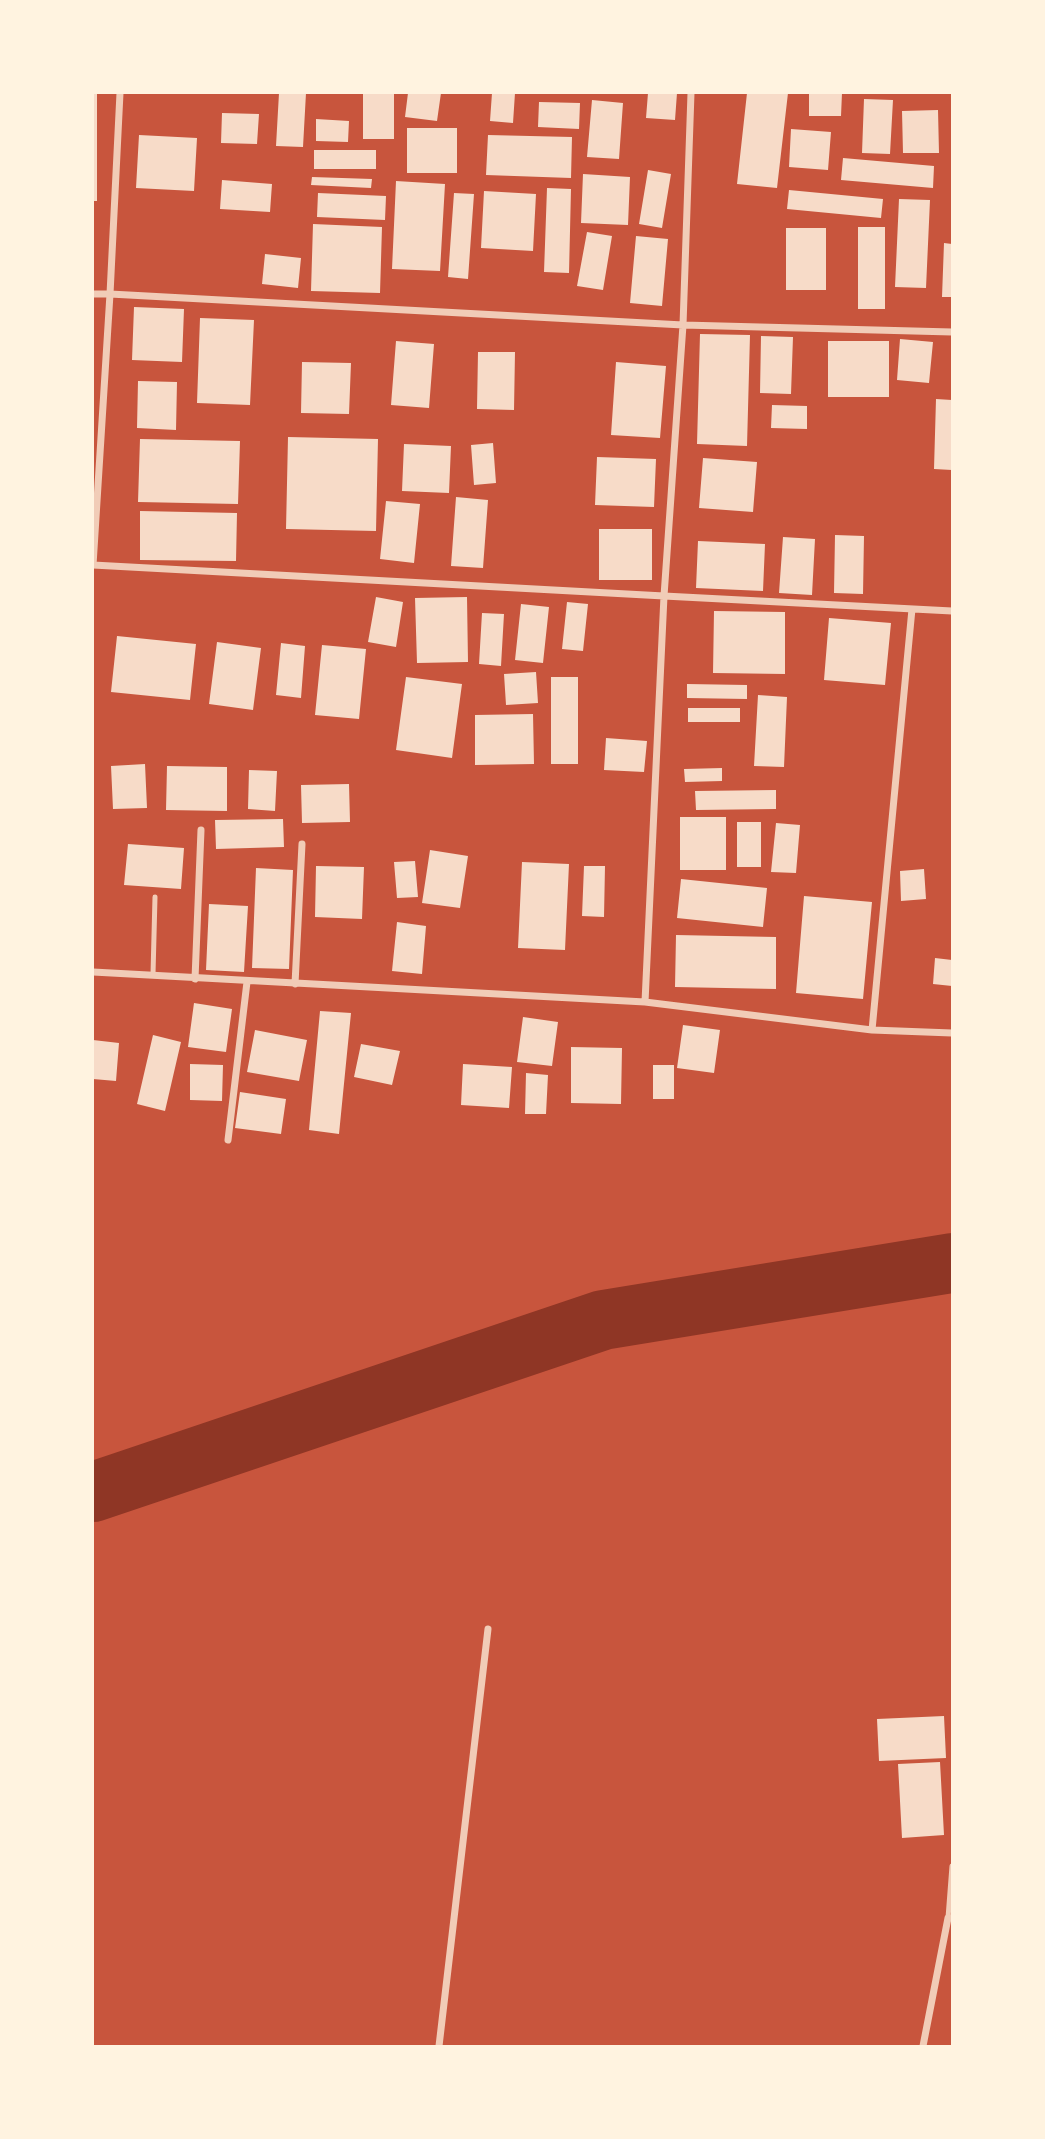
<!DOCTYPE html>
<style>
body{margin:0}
#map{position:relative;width:1045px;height:2139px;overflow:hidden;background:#c8553d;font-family:"Times New Roman",serif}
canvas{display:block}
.frame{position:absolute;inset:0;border:94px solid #fff3e0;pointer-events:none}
</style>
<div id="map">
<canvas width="1045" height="2139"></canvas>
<div class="frame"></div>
</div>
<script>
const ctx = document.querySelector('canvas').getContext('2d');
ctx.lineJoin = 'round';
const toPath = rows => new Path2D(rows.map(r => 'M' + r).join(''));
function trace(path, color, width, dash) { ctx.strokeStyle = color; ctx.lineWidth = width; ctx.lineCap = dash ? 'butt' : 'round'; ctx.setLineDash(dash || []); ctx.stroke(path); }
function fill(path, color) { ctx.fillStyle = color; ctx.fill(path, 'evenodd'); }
trace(toPath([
 [93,1492,603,1320,952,1263]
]), '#8f3625', 60);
fill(toPath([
 [93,93,97,93,97,201,93,201],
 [279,93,306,93,303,147,276,146],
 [363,93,394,93,394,139,363,139],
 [408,93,441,93,437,121,405,117],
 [492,93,515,93,513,123,490,121],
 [648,93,677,93,675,120,646,118],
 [747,93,788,93,777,188,737,184],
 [809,93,842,93,841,116,809,116],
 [864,99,893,100,890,154,862,153],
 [592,100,623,103,619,159,587,157],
 [539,102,580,103,579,129,538,127],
 [938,110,939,153,903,153,902,111],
 [222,113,259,114,257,144,221,143],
 [316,119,349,121,348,142,316,141],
 [407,128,457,128,457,173,407,173],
 [791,129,831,132,828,170,789,167],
 [139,135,197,138,194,191,136,188],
 [488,135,572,137,571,178,486,175],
 [314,150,376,150,376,169,314,169],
 [843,158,934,166,933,188,841,180],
 [648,170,671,174,662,228,639,224],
 [583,174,630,177,628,225,581,223],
 [312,177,372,179,371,188,311,185],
 [222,180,272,184,270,212,220,209],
 [396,181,445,184,440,271,392,269],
 [547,188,571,189,569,273,544,272],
 [789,190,883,199,881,218,787,209],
 [484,191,536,194,533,251,481,248],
 [318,193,386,196,385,220,317,217],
 [454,193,474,194,468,279,448,277],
 [899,199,930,200,926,288,895,287],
 [313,224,382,227,380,293,311,291],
 [858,227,885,227,885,309,858,309],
 [786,228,826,228,826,290,786,290],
 [587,232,612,236,603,290,577,286],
 [636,236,668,239,662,306,630,303],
 [944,243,952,244,952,297,942,297],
 [265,254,301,258,298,288,262,284],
 [134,307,184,309,182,362,132,360],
 [200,318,254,320,250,405,197,403],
 [700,334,750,335,747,446,697,444],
 [761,336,793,337,791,394,760,393],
 [900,339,933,342,929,383,897,380],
 [396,341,434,344,429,408,391,405],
 [828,341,889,341,889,397,828,397],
 [478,352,515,352,514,410,477,409],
 [302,362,351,363,349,414,301,413],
 [616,362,666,366,660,438,611,435],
 [138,381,177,382,176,430,137,428],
 [936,399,952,400,952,470,934,469],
 [772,405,807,406,807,429,771,428],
 [288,437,378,439,376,531,286,529],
 [140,439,240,441,238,504,138,502],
 [493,443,496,483,474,485,471,445],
 [404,444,451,446,449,493,402,491],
 [597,457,656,459,654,507,595,505],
 [703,458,757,462,753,512,699,508],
 [456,497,488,500,483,568,451,566],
 [386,501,420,504,414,563,380,559],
 [140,511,237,513,236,561,140,560],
 [599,529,652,529,652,580,599,580],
 [835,535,864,536,863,594,834,593],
 [783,537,815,539,812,595,779,593],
 [698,541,765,544,763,591,696,588],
 [376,597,403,602,396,647,368,642],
 [467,597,468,662,417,663,415,598],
 [567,602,588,604,583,651,562,649],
 [521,604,549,607,543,663,515,660],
 [714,611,785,612,785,674,713,673],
 [482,613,504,614,501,666,479,664],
 [829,618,891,623,885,685,824,680],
 [117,636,196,644,190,700,111,692],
 [217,642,261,648,253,710,209,704],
 [281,643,305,646,301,698,276,695],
 [322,645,366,649,359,719,315,715],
 [536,672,538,703,506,705,504,674],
 [406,677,462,684,452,758,396,750],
 [551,677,578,677,578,764,551,764],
 [687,684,747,685,747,699,687,698],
 [758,695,787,697,784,767,754,766],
 [688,708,740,708,740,722,688,722],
 [533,714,534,764,475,765,475,715],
 [606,738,647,741,644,772,604,770],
 [145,764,147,808,113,809,111,766],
 [167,766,227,767,227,811,166,810],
 [722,768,722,781,685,782,684,769],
 [249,770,277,771,275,811,248,809],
 [349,784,350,822,302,823,301,785],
 [776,790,776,809,696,810,695,791],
 [680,817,726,817,726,870,680,870],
 [283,819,284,847,216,849,215,820],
 [737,822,761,822,761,867,737,867],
 [776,823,800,825,796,873,771,872],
 [128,844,184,848,181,889,124,885],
 [430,850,468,856,460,908,422,903],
 [415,861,418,897,397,898,394,862],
 [522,862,569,864,565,950,518,948],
 [316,866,364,867,362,919,315,917],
 [584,866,605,866,604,917,582,916],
 [256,868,293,870,289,969,252,968],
 [924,869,926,899,901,901,900,871],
 [681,879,767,888,763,927,677,918],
 [804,896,872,902,863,999,796,993],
 [209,904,248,906,244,972,206,970],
 [397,922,426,926,422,974,392,971],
 [676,935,776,937,776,989,675,987],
 [935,958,952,960,952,986,933,984],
 [194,1003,232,1009,226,1052,188,1047],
 [320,1011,351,1013,339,1134,309,1130],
 [523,1017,558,1022,552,1066,517,1062],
 [683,1025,720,1030,714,1073,677,1068],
 [255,1030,307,1040,299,1081,247,1072],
 [153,1035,181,1042,165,1111,137,1104],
 [93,1040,119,1043,116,1081,93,1079],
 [361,1044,400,1051,392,1085,354,1077],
 [571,1047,622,1048,621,1104,571,1103],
 [190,1064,223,1065,222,1101,190,1100],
 [463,1064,512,1067,509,1108,461,1105],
 [653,1065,674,1065,674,1099,653,1099],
 [526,1073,548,1075,546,1114,525,1114],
 [240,1092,286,1099,281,1134,235,1128],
 [944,1716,946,1758,879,1761,877,1719],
 [940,1762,944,1835,902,1838,898,1764]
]), '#f7dbc8');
trace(toPath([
 [153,974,155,897],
 [948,1918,952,1866]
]), '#f1ccb7', 5);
trace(toPath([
 [691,93,683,325,952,332],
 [93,294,110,294,120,93],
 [110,294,683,325,664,596,93,565,110,294],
 [93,972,645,1002,664,596,952,611],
 [195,979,201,830],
 [295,984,302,844],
 [645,1002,872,1030,952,1033],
 [872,1030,912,609],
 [228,1140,247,982],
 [439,2046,488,1629],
 [923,2046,948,1918,952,1918]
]), '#f1ccb7', 7);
</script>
